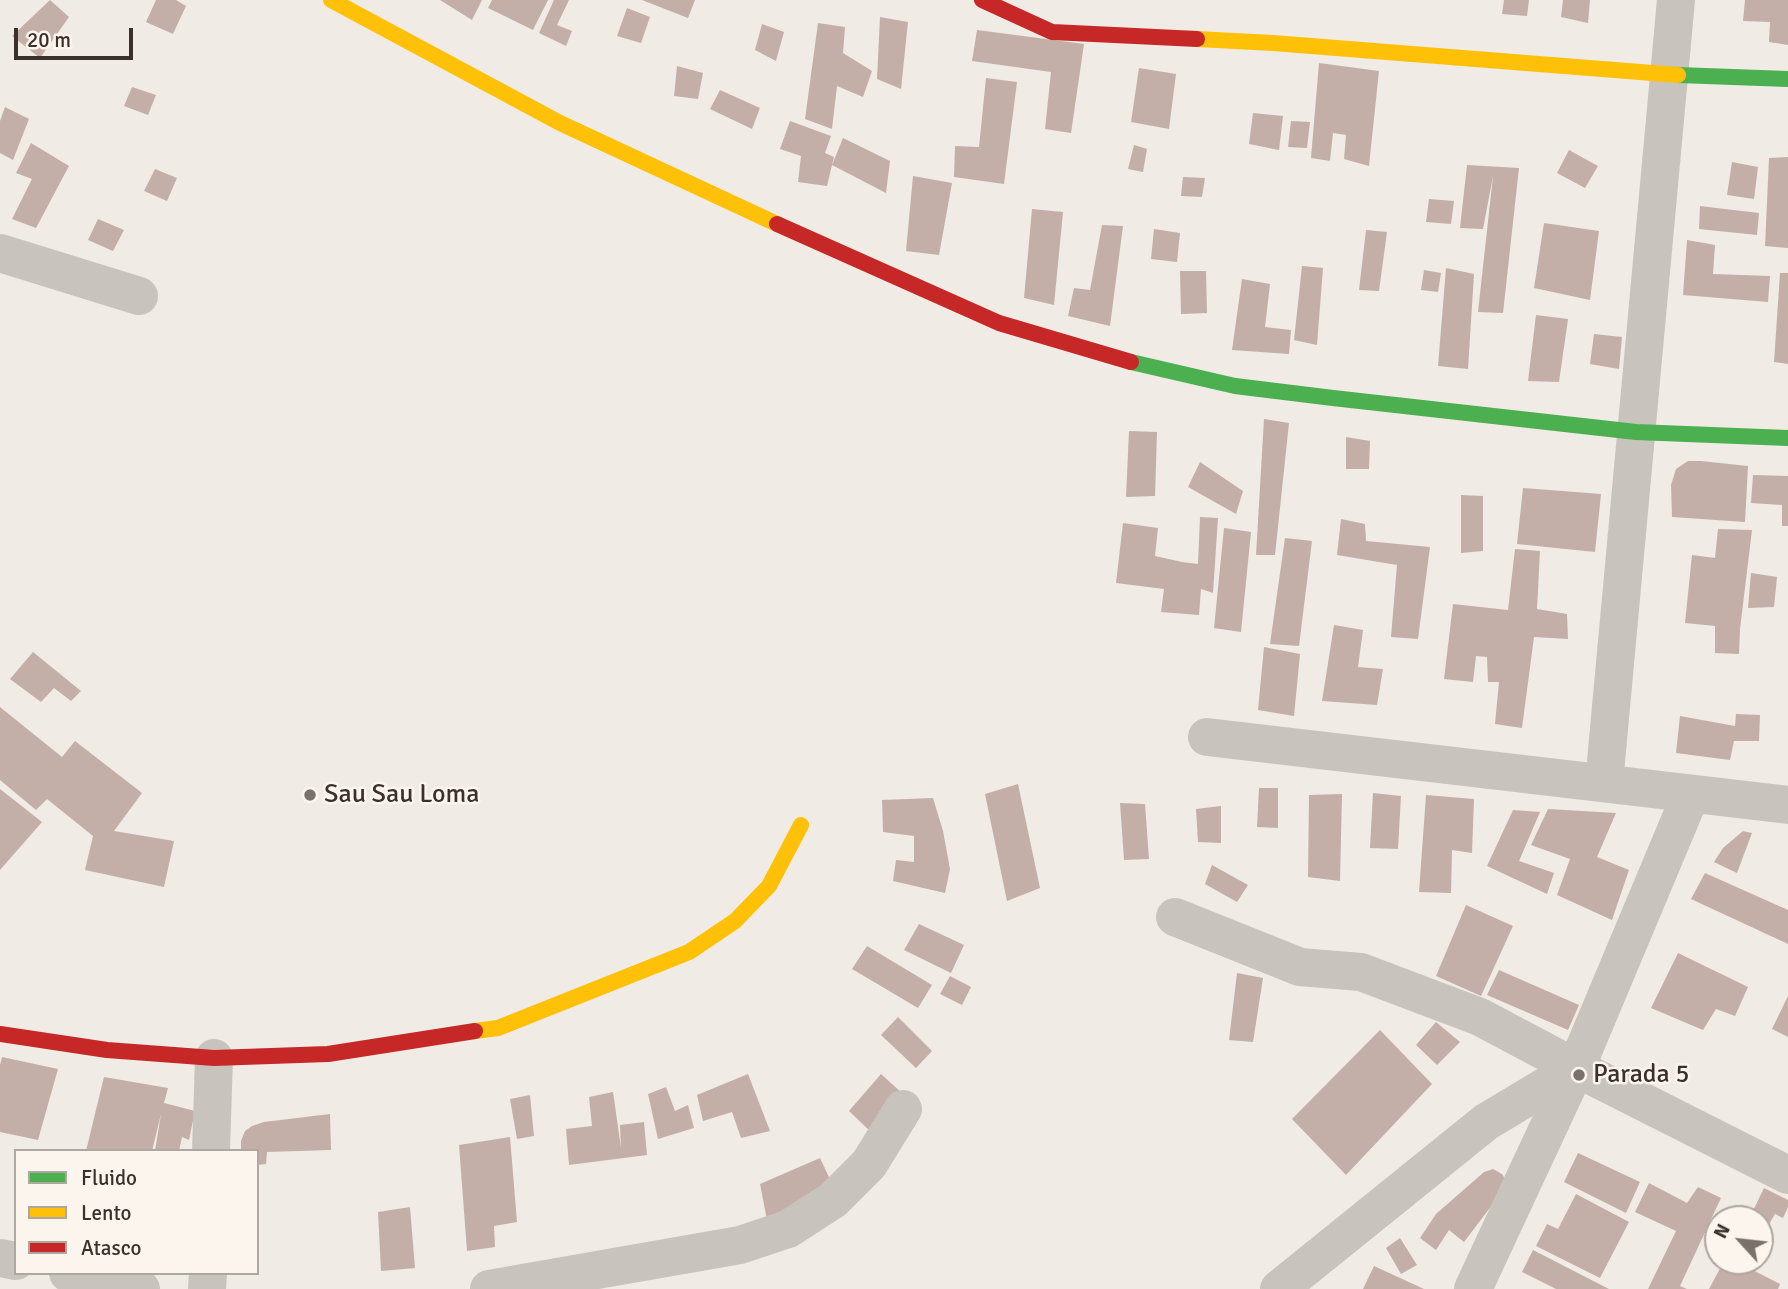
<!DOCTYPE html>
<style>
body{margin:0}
#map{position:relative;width:1788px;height:1289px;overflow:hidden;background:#f0ebe5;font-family:Signika,sans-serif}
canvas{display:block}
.legend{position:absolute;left:14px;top:1149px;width:245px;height:126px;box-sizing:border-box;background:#fbf5ee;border:2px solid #aea6a0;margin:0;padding:9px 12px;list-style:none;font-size:21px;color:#3b302b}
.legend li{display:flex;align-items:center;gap:14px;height:35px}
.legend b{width:35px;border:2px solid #aea6a0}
.north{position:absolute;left:1704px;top:1205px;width:70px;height:70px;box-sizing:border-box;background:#fbf5ee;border:2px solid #aea6a0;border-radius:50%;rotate:297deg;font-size:19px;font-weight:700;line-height:28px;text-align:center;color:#3b302b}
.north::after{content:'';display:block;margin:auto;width:24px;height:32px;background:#7a716c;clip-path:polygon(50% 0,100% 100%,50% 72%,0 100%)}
.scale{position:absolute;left:14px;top:28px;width:119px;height:32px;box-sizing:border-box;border:4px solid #3b302b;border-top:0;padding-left:9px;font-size:21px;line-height:24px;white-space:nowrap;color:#3b302b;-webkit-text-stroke:5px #fbf5ee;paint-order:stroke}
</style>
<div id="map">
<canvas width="1788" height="1289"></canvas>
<ul class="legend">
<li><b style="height:9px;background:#4caf50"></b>Fluido</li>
<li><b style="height:9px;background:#ffc107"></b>Lento</li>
<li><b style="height:9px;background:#c62828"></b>Atasco</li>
</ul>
<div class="north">N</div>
<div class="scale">20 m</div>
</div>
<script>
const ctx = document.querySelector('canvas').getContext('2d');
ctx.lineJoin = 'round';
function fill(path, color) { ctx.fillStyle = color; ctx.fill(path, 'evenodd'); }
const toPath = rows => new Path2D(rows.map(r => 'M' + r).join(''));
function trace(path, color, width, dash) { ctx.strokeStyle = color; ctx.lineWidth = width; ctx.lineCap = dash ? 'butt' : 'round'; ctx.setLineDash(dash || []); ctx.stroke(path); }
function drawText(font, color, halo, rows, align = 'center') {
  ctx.font = font + ' Signika,sans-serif'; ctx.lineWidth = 5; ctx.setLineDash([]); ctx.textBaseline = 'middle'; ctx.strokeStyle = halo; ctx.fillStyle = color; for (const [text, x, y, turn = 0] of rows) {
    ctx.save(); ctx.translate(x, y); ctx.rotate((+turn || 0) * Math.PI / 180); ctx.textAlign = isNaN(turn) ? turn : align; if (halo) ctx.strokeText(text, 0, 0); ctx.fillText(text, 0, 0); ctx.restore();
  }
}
fill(toPath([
 [50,0,69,17,40,58,12,36],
 [156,0,176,0,186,6,173,34,146,22],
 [440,0,482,0,472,20],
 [492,0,548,0,533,30,488,8],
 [554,0,569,0,557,25,572,31,566,46,539,33],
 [642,0,695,0,688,18],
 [1504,0,1529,0,1527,16,1502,14],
 [1563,0,1590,0,1588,23,1561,17],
 [1745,0,1788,0,1788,45,1769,42,1770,22,1743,21],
 [627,8,650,17,641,43,617,36],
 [880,17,908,22,901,89,877,79],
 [818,23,845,27,843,53,872,71,863,97,837,86,832,129,805,119],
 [762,24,784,32,776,61,755,50],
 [977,30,1084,44,1071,133,1045,129,1051,72,972,61],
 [1319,63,1379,71,1369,166,1344,159,1346,135,1333,133,1330,161,1311,158],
 [677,66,703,73,698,99,674,96],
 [1139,68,1176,74,1169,129,1131,122],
 [986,78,1017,82,1004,184,954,177,955,146,979,147],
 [132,87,156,95,148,115,124,106],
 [720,90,760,108,752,129,710,109],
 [5,107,29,119,13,160,0,153,0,121],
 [1253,113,1283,116,1279,150,1249,144],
 [790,121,831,136,825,153,834,157,832,165,843,138,890,161,886,193,832,165,827,186,798,182,801,156,780,149],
 [1291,121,1310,122,1307,148,1288,147],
 [31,143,69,166,36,228,12,219,32,179,16,173],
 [1134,145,1147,149,1143,172,1128,169],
 [1569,150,1598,166,1585,188,1557,173],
 [1788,157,1788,248,1765,246,1769,158],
 [1732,162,1758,167,1754,199,1727,195],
 [1467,165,1519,168,1503,313,1478,312,1493,176,1483,229,1460,228],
 [155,169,177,178,167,201,144,191],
 [913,176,952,183,939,255,906,251],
 [1183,177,1205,178,1202,197,1181,196],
 [1429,199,1454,201,1451,224,1426,222],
 [1700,206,1759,213,1757,235,1699,229],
 [1032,209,1063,212,1054,305,1024,298],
 [98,219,124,230,113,251,88,240],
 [1544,223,1599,231,1590,300,1534,288],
 [1102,225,1123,226,1110,326,1068,316,1074,288,1090,290],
 [1154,229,1180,233,1177,262,1151,259],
 [1366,230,1387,232,1379,291,1359,290],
 [1687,240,1715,245,1713,274,1770,276,1768,302,1683,295],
 [1302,266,1323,268,1317,345,1294,340],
 [1446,268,1474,274,1468,369,1438,366],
 [1424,270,1441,273,1438,292,1421,290],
 [1180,271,1206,271,1207,313,1181,314],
 [1780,273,1788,273,1788,364,1774,362],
 [1242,279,1270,284,1265,327,1291,330,1289,354,1232,350],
 [1536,315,1568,319,1559,382,1528,381],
 [1594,334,1622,337,1619,369,1590,364],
 [1264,419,1289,423,1275,555,1256,555],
 [1129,431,1157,432,1155,496,1126,497],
 [1346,437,1370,441,1369,469,1346,469],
 [1688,461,1701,461,1748,466,1745,522,1672,517,1671,485,1676,469],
 [1200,462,1243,491,1236,514,1188,487],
 [1753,475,1788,476,1788,526,1782,526,1782,505,1751,503],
 [1523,488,1601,494,1595,552,1517,544],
 [1461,495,1483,496,1483,551,1461,553],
 [1200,517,1218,518,1213,593,1201,589,1199,615,1161,612,1164,589,1116,583,1123,523,1158,528,1155,556,1182,562,1198,564],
 [1341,519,1365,524,1366,541,1430,547,1418,639,1391,637,1397,565,1337,555],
 [1224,528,1251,532,1241,632,1214,628],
 [1718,529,1752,530,1740,629,1739,654,1715,653,1715,626,1685,623,1692,555,1715,558],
 [1285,538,1312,541,1299,646,1270,644],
 [1515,549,1540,551,1537,609,1567,614,1568,639,1534,637,1522,728,1495,724,1499,682,1488,682,1487,657,1476,656,1473,682,1444,679,1453,604,1508,610],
 [1751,573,1777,577,1774,607,1748,608],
 [1334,625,1363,630,1358,667,1383,669,1377,705,1322,701],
 [1264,647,1300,654,1294,716,1258,710],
 [33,652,81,691,71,701,54,688,41,702,10,679],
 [0,707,62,757,75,741,142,793,114,831,174,841,164,887,85,870,93,836,47,799,36,810,0,780],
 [1736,714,1760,715,1759,741,1734,741,1730,760,1676,753,1680,716,1735,726],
 [1018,784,1040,888,1007,901,985,794],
 [1259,788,1278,788,1278,828,1257,827],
 [0,789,42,822,0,870],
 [1373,793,1401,796,1398,849,1370,848],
 [1342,794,1340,881,1308,877,1309,795],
 [1426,795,1474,799,1472,853,1452,850,1451,893,1419,892],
 [933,798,943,831,950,869,945,893,893,881,896,860,914,862,914,836,883,832,882,800],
 [1120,803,1145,804,1149,859,1124,860],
 [1221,806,1221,843,1198,842,1196,809],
 [1548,809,1616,813,1597,857,1629,870,1612,920,1557,895,1570,859,1531,845],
 [1513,810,1540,812,1519,861,1554,873,1547,894,1487,866],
 [1743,831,1752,833,1737,873,1714,862,1723,848],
 [1212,865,1248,885,1237,902,1205,884],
 [1705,873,1788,910,1788,944,1691,899],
 [1466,905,1513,926,1481,996,1436,976],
 [919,924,964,945,951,973,904,950],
 [867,946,932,985,918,1008,852,969],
 [1678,953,1748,987,1735,1016,1716,1009,1703,1030,1651,1008],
 [1499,970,1579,1005,1568,1030,1487,995],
 [1237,973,1263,978,1253,1042,1229,1040],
 [950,976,971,987,962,1005,940,994],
 [1788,996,1788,1037,1772,1029],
 [898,1017,932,1051,916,1068,881,1035],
 [1436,1022,1460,1042,1437,1065,1416,1045],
 [1380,1030,1432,1084,1346,1175,1292,1119],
 [2,1057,58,1069,38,1140,0,1132,0,1065],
 [748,1074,770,1131,741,1138,732,1112,703,1121,697,1095],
 [881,1074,903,1094,871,1132,849,1111],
 [104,1077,168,1088,164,1103,195,1111,189,1140,182,1137,179,1151,155,1151,161,1114,152,1151,86,1151],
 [666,1087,675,1111,688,1105,694,1128,658,1139,648,1094],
 [613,1092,621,1148,620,1125,644,1122,647,1155,569,1165,566,1129,592,1126,589,1097],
 [530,1095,534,1136,517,1139,510,1099],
 [330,1114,331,1150,267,1152,266,1164,257,1165,257,1151,241,1151,241,1141,245,1131,252,1126,264,1122],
 [510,1137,517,1222,494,1226,495,1247,467,1251,459,1145],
 [1578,1153,1640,1182,1626,1213,1564,1182],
 [820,1158,835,1190,767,1220,760,1184],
 [1493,1169,1502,1174,1508,1184,1464,1242,1449,1230,1436,1250,1420,1238,1436,1214,1484,1172],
 [1649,1183,1687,1203,1698,1187,1721,1198,1680,1286,1687,1289,1648,1289,1676,1231,1635,1212],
 [1764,1188,1788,1200,1788,1207,1783,1218,1775,1214,1768,1226,1760,1222,1760,1219,1754,1219,1750,1217],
 [1576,1194,1629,1222,1600,1278,1536,1246,1547,1224,1558,1229],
 [410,1207,415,1268,381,1271,378,1212],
 [1400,1238,1417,1265,1401,1274,1386,1248],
 [1533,1250,1609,1289,1556,1289,1522,1272],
 [1724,1261,1735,1261,1780,1284,1778,1289,1709,1289],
 [1374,1266,1424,1289,1363,1289]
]), '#c3afa7');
trace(toPath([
 [0,253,139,296],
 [1207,737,1788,805],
 [1604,783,1676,0],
 [1175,917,1300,967,1361,972,1480,1017,1576,1068,1788,1175],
 [211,1151,214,1058],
 [0,1258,16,1261],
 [68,1273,141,1289],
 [207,1289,208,1273],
 [489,1289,740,1245,788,1229,833,1200,869,1164,903,1109],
 [1279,1289,1486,1122,1576,1068],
 [1473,1289,1576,1068,1691,794]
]), '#c9c3be', 38);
trace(toPath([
 [1678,75,1788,79],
 [1131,362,1235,386,1333,398,1636,432,1788,438]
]), '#4caf50', 16);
trace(toPath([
 [331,0,560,123,777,224],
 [1197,39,1273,43,1678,75],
 [475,1031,498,1028,689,952,735,921,769,886,801,825]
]), '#ffc107', 16);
trace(toPath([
 [982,0,1052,32,1197,39],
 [777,224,999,323,1131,362],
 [0,1034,107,1050,214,1058,328,1054,475,1031]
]), '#c62828', 16);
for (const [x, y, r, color] of [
 [310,795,7,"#7a716c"],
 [1579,1075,7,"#7a716c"]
]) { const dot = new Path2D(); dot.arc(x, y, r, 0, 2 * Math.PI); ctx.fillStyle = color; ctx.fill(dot); trace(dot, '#fbf5ee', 2.5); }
drawText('26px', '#3b302b', '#fbf5ee', [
 ["Sau Sau Loma",324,795],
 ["Parada 5",1593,1075]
], 'left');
</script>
